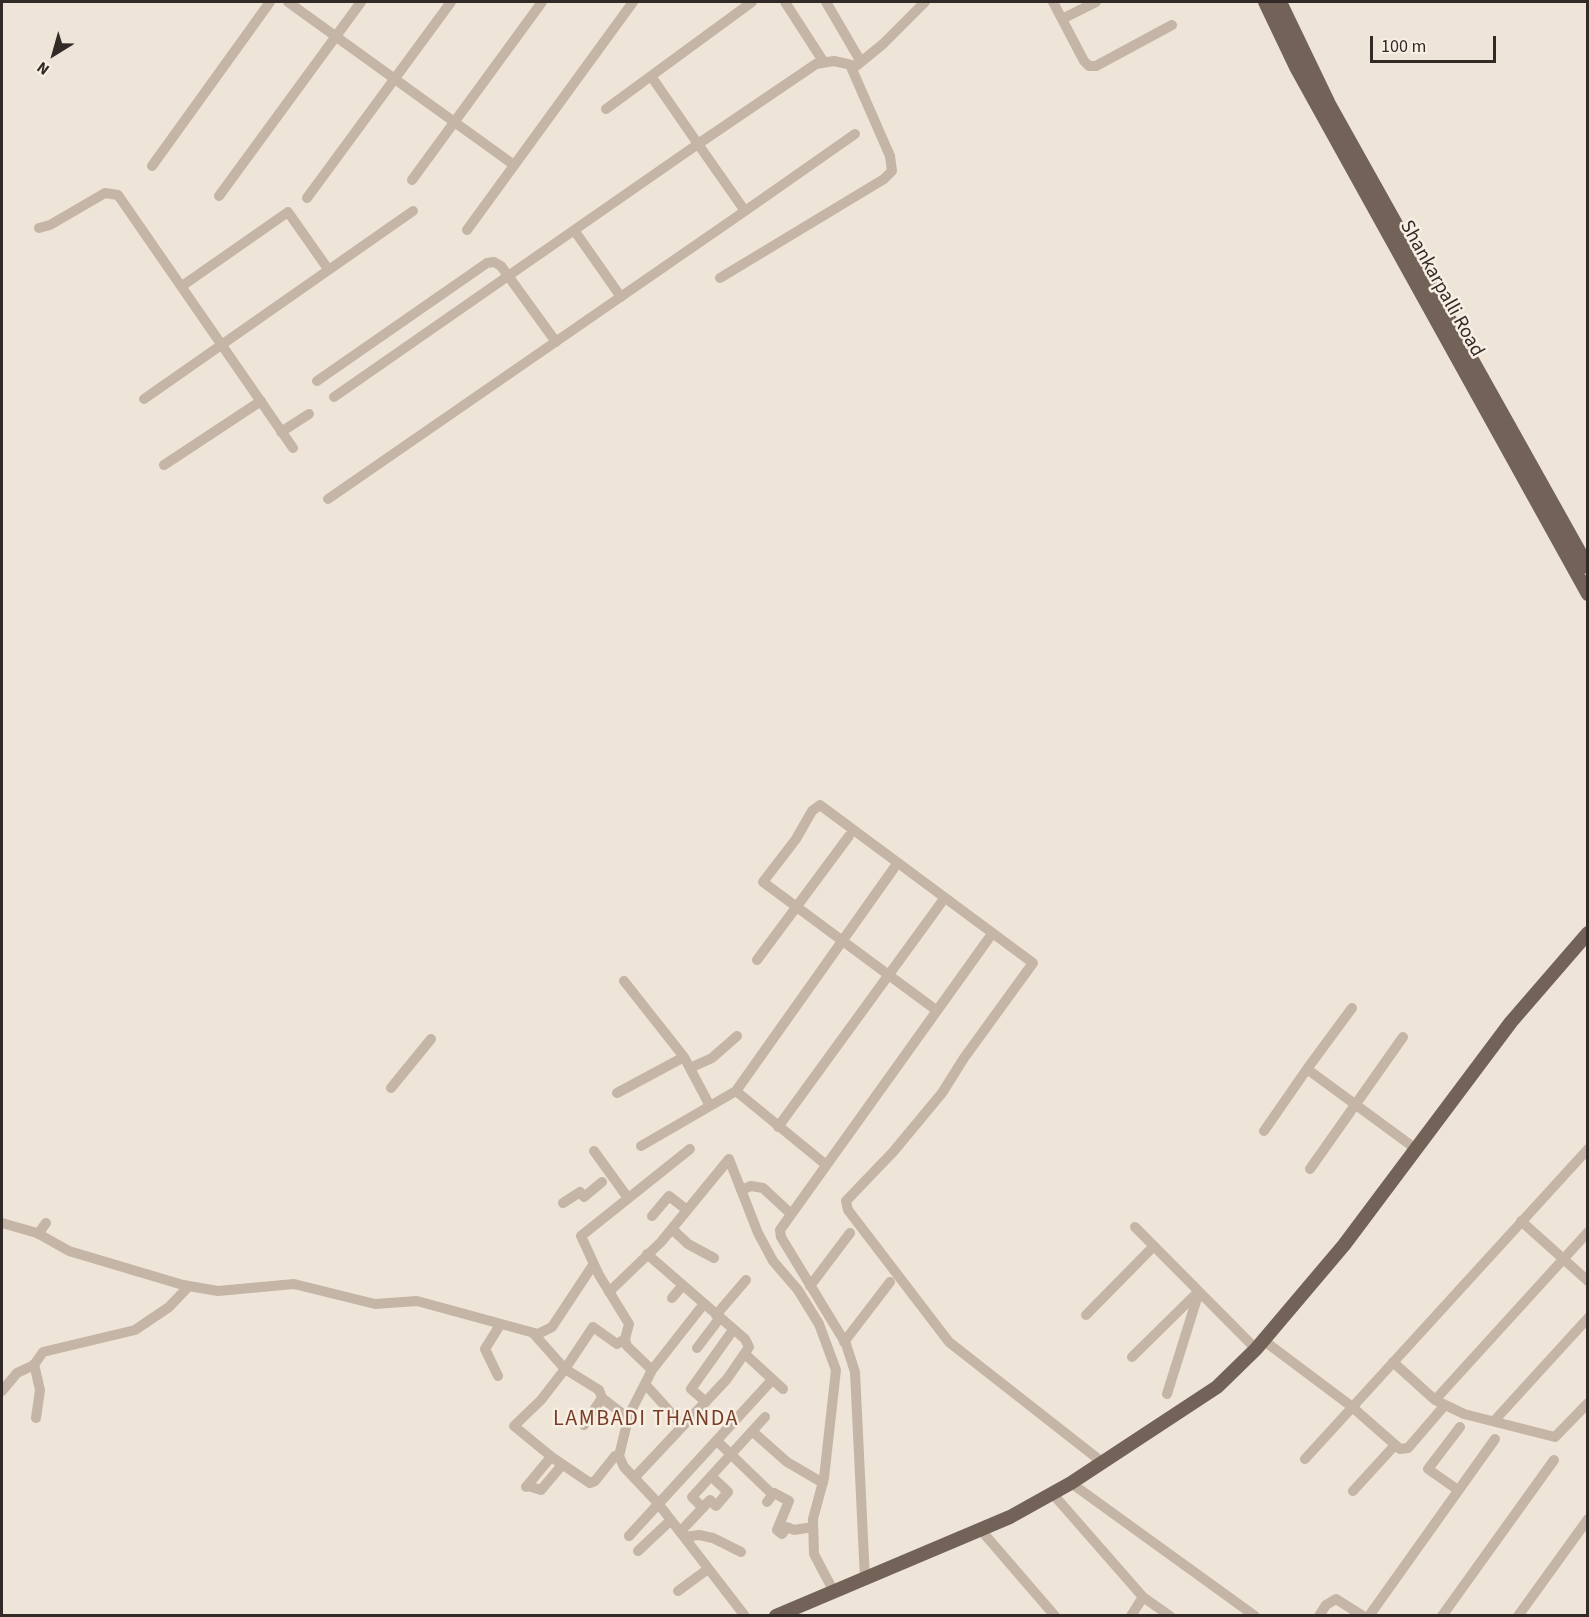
<!DOCTYPE html>
<style>
body{margin:0}
#map{position:relative;width:1589px;height:1617px;overflow:hidden;background:#eee5d8;font-family:"Source Sans 3",sans-serif}
canvas{display:block}
.frame{position:absolute;inset:0;border:3px solid #322a26;pointer-events:none}
.north{position:absolute;left:24px;top:24px;width:60px;height:60px;-webkit-text-stroke:4px #f7efe4;paint-order:stroke;rotate:217deg;font-size:16px;font-weight:700;line-height:24px;text-align:center;color:#322a26}
.north::after{content:'';display:block;margin:auto;width:21px;height:27px;background:#322a26;clip-path:polygon(50% 0,100% 100%,50% 72%,0 100%)}
.scale{position:absolute;left:1370px;top:36px;width:126px;height:27px;box-sizing:border-box;border:3px solid #322a26;border-top:0;padding-left:8px;font-size:18px;line-height:21px;white-space:nowrap;color:#322a26;-webkit-text-stroke:4px #f7efe4;paint-order:stroke}
</style>
<div id="map">
<canvas width="1589" height="1617"></canvas>
<div class="frame"></div>
<div class="north">N</div>
<div class="scale">100 m</div>
</div>
<script>
const ctx = document.querySelector('canvas').getContext('2d');
ctx.lineJoin = 'round';
const toPath = rows => new Path2D(rows.map(r => 'M' + r).join(''));
function trace(path, color, width, dash) { ctx.strokeStyle = color; ctx.lineWidth = width; ctx.lineCap = dash ? 'butt' : 'round'; ctx.setLineDash(dash || []); ctx.stroke(path); }
function drawText(font, color, halo, rows, align = 'center') {
  ctx.font = font + ' "Source Sans 3",sans-serif'; ctx.lineWidth = 5; ctx.setLineDash([]); ctx.textBaseline = 'middle'; ctx.strokeStyle = halo; ctx.fillStyle = color; for (const [text, x, y, turn = 0] of rows) {
    ctx.save(); ctx.translate(x, y); ctx.rotate((+turn || 0) * Math.PI / 180); ctx.textAlign = isNaN(turn) ? turn : align; if (halo) ctx.strokeText(text, 0, 0); ctx.fillText(text, 0, 0); ctx.restore();
  }
}
trace(toPath([
 [288,2,514,165],
 [785,2,823,61],
 [826,2,861,62],
 [1053,2,1084,61,1089,66,1096,66,1172,25],
 [1062,19,1096,2],
 [606,109,651,76],
 [152,166,270,2],
 [412,180,542,2],
 [219,196,361,2],
 [307,198,451,2],
 [745,211,855,134],
 [39,228,50,225,105,193,118,195,293,448],
 [467,230,633,2],
 [574,230,621,297],
 [720,278,884,179,892,171,890,156,851,67],
 [182,286,288,212,328,269],
 [317,381,487,263,494,262,501,266,556,342],
 [334,397,698,144,651,76,752,2],
 [144,399,413,211],
 [281,432,309,414],
 [164,465,261,401],
 [328,499,745,211,698,144,816,64,834,61,856,66,883,44,925,2],
 [757,960,849,836],
 [624,981,684,1057,710,1106],
 [936,1010,763,882,796,839,812,811,820,805,1033,963,964,1058,942,1093,893,1152,846,1201,848,1210,949,1342,1102,1462],
 [690,1068,712,1058,737,1036],
 [1307,1069,1352,1008],
 [391,1088,431,1039],
 [617,1093,684,1057],
 [778,1127,941,903],
 [1264,1131,1307,1069,1416,1149],
 [641,1146,736,1091],
 [594,1151,628,1198],
 [825,1164,736,1091,894,868],
 [1310,1169,1403,1037],
 [741,1190,751,1186,763,1188,790,1213],
 [563,1203,580,1192,584,1197,602,1182],
 [652,1216,669,1196,687,1210],
 [1521,1221,1588,1281],
 [2,1223,37,1233,69,1251,183,1285,218,1291,294,1284,375,1304,417,1301,538,1334,552,1327,593,1265],
 [1135,1227,1256,1349],
 [672,1229,688,1244,714,1258],
 [1588,1232,1435,1400,1464,1414,1555,1437,1588,1403],
 [38,1234,46,1223],
 [810,1286,850,1233],
 [609,1292,661,1242,729,1159,758,1233,773,1261,798,1290,819,1324,836,1370,824,1478,813,1519,814,1554,834,1592],
 [672,1298,683,1285],
 [703,1305,652,1370,629,1415,619,1456,624,1467,657,1502,745,1616],
 [716,1315,746,1280],
 [1086,1315,1154,1246],
 [533,1333,565,1369,541,1400,514,1426,553,1458,590,1483,595,1481,615,1456,619,1456],
 [1263,1340,1351,1406,1400,1449,1408,1448,1445,1405],
 [844,1342,890,1282],
 [697,1348,719,1319],
 [746,1355,783,1389],
 [1132,1357,1196,1294],
 [1393,1362,1435,1400],
 [34,1364,40,1390,36,1418],
 [652,1370,627,1346,625,1339,629,1324,599,1275,581,1236,690,1149],
 [498,1376,485,1349,500,1325],
 [645,1384,683,1426],
 [2,1391,17,1373,34,1365,43,1352,135,1330,169,1307,189,1286],
 [1167,1394,1199,1292],
 [602,1398,628,1418],
 [706,1402,691,1389,733,1330],
 [1494,1421,1588,1318],
 [584,1425,602,1398,599,1390,565,1369,593,1327,617,1344,625,1339],
 [752,1431,787,1462,823,1483],
 [717,1441,772,1494],
 [1305,1459,1588,1149],
 [634,1478,727,1379,749,1347,745,1339,647,1254],
 [1071,1483,1255,1616],
 [528,1486,541,1490,562,1465],
 [526,1487,551,1457],
 [1458,1490,1428,1469,1460,1427],
 [1353,1491,1395,1445],
 [1052,1493,1143,1597,1170,1616],
 [767,1502,774,1493,789,1501,777,1530,782,1534,787,1527,794,1530,813,1527],
 [703,1508,692,1497,765,1417],
 [980,1529,1055,1616],
 [680,1532,710,1500,716,1506,728,1492,711,1476],
 [629,1536,772,1380],
 [684,1537,699,1535,713,1538,741,1552],
 [638,1551,671,1520],
 [865,1579,855,1372,846,1344,781,1237,780,1230,989,938],
 [678,1591,708,1569],
 [1131,1616,1143,1597],
 [1319,1616,1326,1605,1336,1599,1363,1616],
 [1369,1616,1495,1439],
 [1442,1616,1554,1460],
 [1518,1616,1588,1519]
]), '#c5b5a6', 10);
trace(toPath([
 [1265,2,1296,67,1588,594],
 [1280,2,1330,106,1588,567],
 [776,1616,1010,1517,1071,1483,1217,1387,1256,1349,1344,1245,1511,1022,1588,933]
]), '#726258', 14);
drawText('20px', '#322a26', '#f7efe4', [
 ["Shankarpalli Road",1441,289,61]
]);
ctx.letterSpacing = '1.5px';
drawText('22px', '#793d27', '#f7efe4', [
 ["LAMBADI THANDA",646,1420]
]);
ctx.letterSpacing = '0px';
</script>
